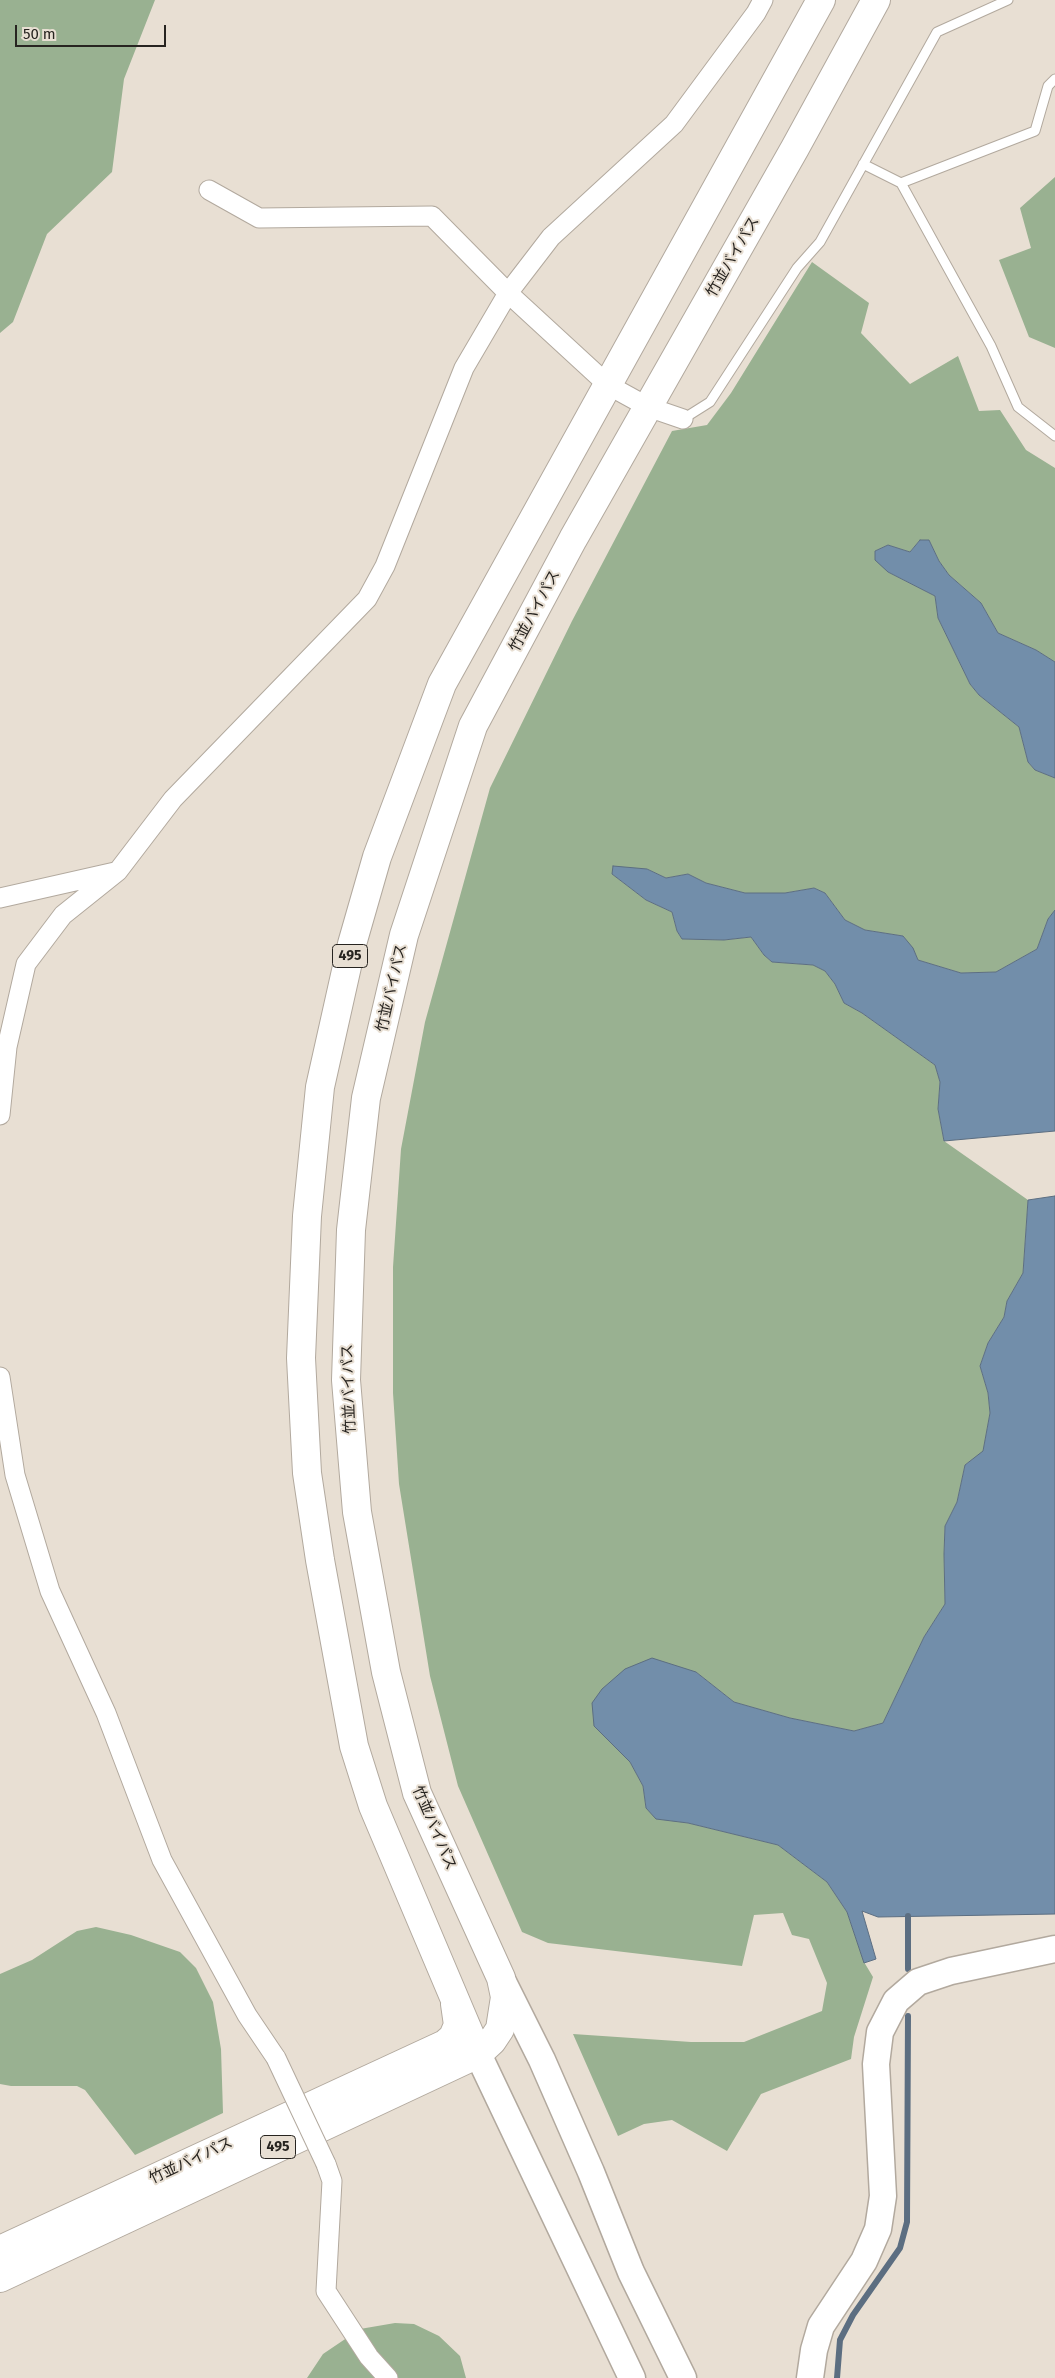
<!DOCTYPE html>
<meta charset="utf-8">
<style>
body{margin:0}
#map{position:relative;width:1055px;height:2378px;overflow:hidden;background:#e8dfd3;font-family:"Fira Sans",sans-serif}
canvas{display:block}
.scale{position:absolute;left:15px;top:25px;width:151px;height:22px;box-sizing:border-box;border:2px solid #272420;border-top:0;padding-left:6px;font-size:15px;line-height:18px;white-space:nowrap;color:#272420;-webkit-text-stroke:4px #e8dfd3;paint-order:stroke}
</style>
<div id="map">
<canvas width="1055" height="2378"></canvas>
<div class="scale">50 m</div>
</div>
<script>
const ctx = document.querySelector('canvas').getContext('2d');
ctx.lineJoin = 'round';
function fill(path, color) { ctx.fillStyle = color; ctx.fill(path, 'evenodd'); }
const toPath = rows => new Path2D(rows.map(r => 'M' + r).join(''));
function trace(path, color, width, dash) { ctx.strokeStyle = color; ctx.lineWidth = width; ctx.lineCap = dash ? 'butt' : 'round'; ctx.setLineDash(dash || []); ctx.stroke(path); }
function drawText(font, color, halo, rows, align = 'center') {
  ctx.font = font + ' "Fira Sans","Noto Sans JP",sans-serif'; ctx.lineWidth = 4; ctx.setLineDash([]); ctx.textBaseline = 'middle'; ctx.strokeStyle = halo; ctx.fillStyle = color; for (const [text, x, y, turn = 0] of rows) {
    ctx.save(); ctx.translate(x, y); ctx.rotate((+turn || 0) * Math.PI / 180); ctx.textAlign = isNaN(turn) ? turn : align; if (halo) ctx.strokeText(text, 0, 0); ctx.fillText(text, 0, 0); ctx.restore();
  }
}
fill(toPath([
 [0,0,155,0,124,79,112,172,47,234,13,322,0,333],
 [1055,177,1055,348,1029,337,999,260,1031,248,1020,208],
 [812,262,869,303,861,333,910,384,958,356,979,411,1000,410,1026,450,1055,468,1055,662,1036,650,998,633,981,603,949,575,939,561,929,540,920,540,910,552,888,545,875,551,888,572,935,596,938,618,970,684,979,695,1019,727,1028,762,1035,770,1055,778,1055,910,1048,919,1037,949,996,972,961,973,918,960,912,948,903,936,865,930,845,920,825,893,814,888,785,893,745,893,706,883,688,874,666,878,647,869,612,874,646,900,672,912,677,931,682,939,724,940,751,937,764,955,772,962,813,965,825,971,835,984,844,1003,862,1013,935,1065,940,1082,938,1109,944,1141,1028,1200,1023,1273,1007,1301,1004,1317,988,1343,980,1366,988,1393,990,1413,983,1452,965,1465,957,1502,945,1526,944,1554,945,1604,924,1637,883,1723,854,1731,790,1718,734,1702,696,1672,613,1745,630,1762,643,1786,646,1808,656,1818,688,1823,778,1845,827,1882,847,1912,864,1962,873,1977,854,2037,851,2059,761,2094,727,2151,672,2120,644,2124,618,2136,573,2034,691,2042,744,2042,822,2011,827,1983,809,1939,792,1935,783,1913,754,1915,742,1966,548,1943,522,1932,458,1786,430,1676,399,1484,393,1393,393,1267,401,1149,425,1022,490,788,572,621,672,431,707,425,731,393],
 [96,1927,131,1935,180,1952,196,1968,213,2002,221,2049,223,2113,135,2155,85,2090,77,2086,11,2086,0,2084,0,1974,32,1960,77,1931],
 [395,2323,414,2324,439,2336,460,2356,466,2378,307,2378,323,2354,360,2329]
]), '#99b191');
const water = toPath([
 [920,540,929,540,939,561,949,575,981,603,998,633,1036,650,1055,662,1055,778,1035,770,1028,762,1019,727,979,695,970,684,938,618,935,596,888,572,875,560,875,551,888,545,910,552,920,540],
 [613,866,647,869,666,878,688,874,706,883,745,893,785,893,814,888,825,893,845,920,865,930,903,936,913,948,918,960,961,973,996,972,1037,949,1048,919,1055,910,1055,1131,944,1141,938,1109,940,1082,935,1065,862,1013,844,1003,835,984,825,971,813,965,772,962,764,955,751,937,724,940,682,939,677,931,672,912,646,900,612,874,613,866],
 [1055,1196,1055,1914,878,1917,862,1911,876,1959,864,1963,847,1912,827,1882,778,1845,688,1823,656,1819,646,1808,643,1786,630,1762,594,1726,592,1703,602,1689,625,1669,652,1658,696,1672,734,1702,790,1718,854,1731,883,1723,924,1637,945,1604,944,1554,945,1526,957,1502,965,1465,983,1451,990,1413,988,1393,980,1366,988,1343,1004,1317,1007,1301,1023,1273,1028,1200,1055,1196]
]);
fill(water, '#728eaa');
trace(water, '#5c6e81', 1);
trace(toPath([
 [908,1916,908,1969],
 [837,2378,840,2340,853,2315,900,2248,907,2222,908,2016]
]), '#5c6e81', 6);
const lane = toPath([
 [863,164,901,183,1035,131,1048,86,1055,79],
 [901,183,991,346,1018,407,1055,436],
 [683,419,710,402,797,268,820,242,937,32,1008,0]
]);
const street = toPath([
 [209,190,259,218,432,216,508,293,608,385,648,407,683,419],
 [0,898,115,872],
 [0,1115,7,1047,26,964,63,915,118,871,173,799,367,599,385,566,464,368,508,293,551,237,674,124,756,13,763,0],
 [0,1377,15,1475,50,1591,106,1713,162,1860,247,2015,276,2058],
 [326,2164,332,2181,326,2291,369,2357,388,2378]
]);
const secondary = toPath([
 [501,1978,542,2060,591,2172,631,2272,683,2378],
 [478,2054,632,2378],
 [810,2378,814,2350,821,2326,864,2261,878,2229,883,2196,876,2064,880,2032,896,2001,918,1982,951,1971,1055,1949]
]);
const highway = toPath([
 [478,2054,373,1806,354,1746,320,1560,307,1473,301,1358,307,1216,320,1087,352,944,377,857,442,684,821,0],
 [0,2250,445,2044,453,2037,458,2025,455,2004],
 [0,2278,478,2054,492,2041,500,2029,505,1997,501,1978,417,1793,386,1672,357,1512,346,1380,351,1230,366,1098,404,935,473,726,573,539,795,148,876,0]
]);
trace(lane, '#b2a99e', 11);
trace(street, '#b2a99e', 21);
trace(secondary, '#b2a99e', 29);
trace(highway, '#b2a99e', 30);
trace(lane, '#fff', 9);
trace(street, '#fff', 19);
trace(secondary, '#fff', 26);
trace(highway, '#fff', 28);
const streetBridge = toPath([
 [276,2058,326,2164]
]);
trace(streetBridge, '#b2a99e', 21, []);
trace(streetBridge, '#fff', 19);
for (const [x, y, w] of [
 [350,956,35],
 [278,2147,35]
]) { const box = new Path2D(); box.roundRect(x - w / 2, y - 11.5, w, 23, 4); ctx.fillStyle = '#e8dfd3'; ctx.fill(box); trace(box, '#272420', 1); }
drawText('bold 14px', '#272420', null, [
 ["495",350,956],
 ["495",278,2147]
]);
drawText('15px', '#272420', '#e8dfd3', [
 ["竹並バイパス",733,257,-60],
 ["竹並バイパス",535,611,-62],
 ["竹並バイパス",392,988,-77],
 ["竹並バイパス",349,1389,-92],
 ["竹並バイパス",434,1828,67],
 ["竹並バイパス",191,2161,-25]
]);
</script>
